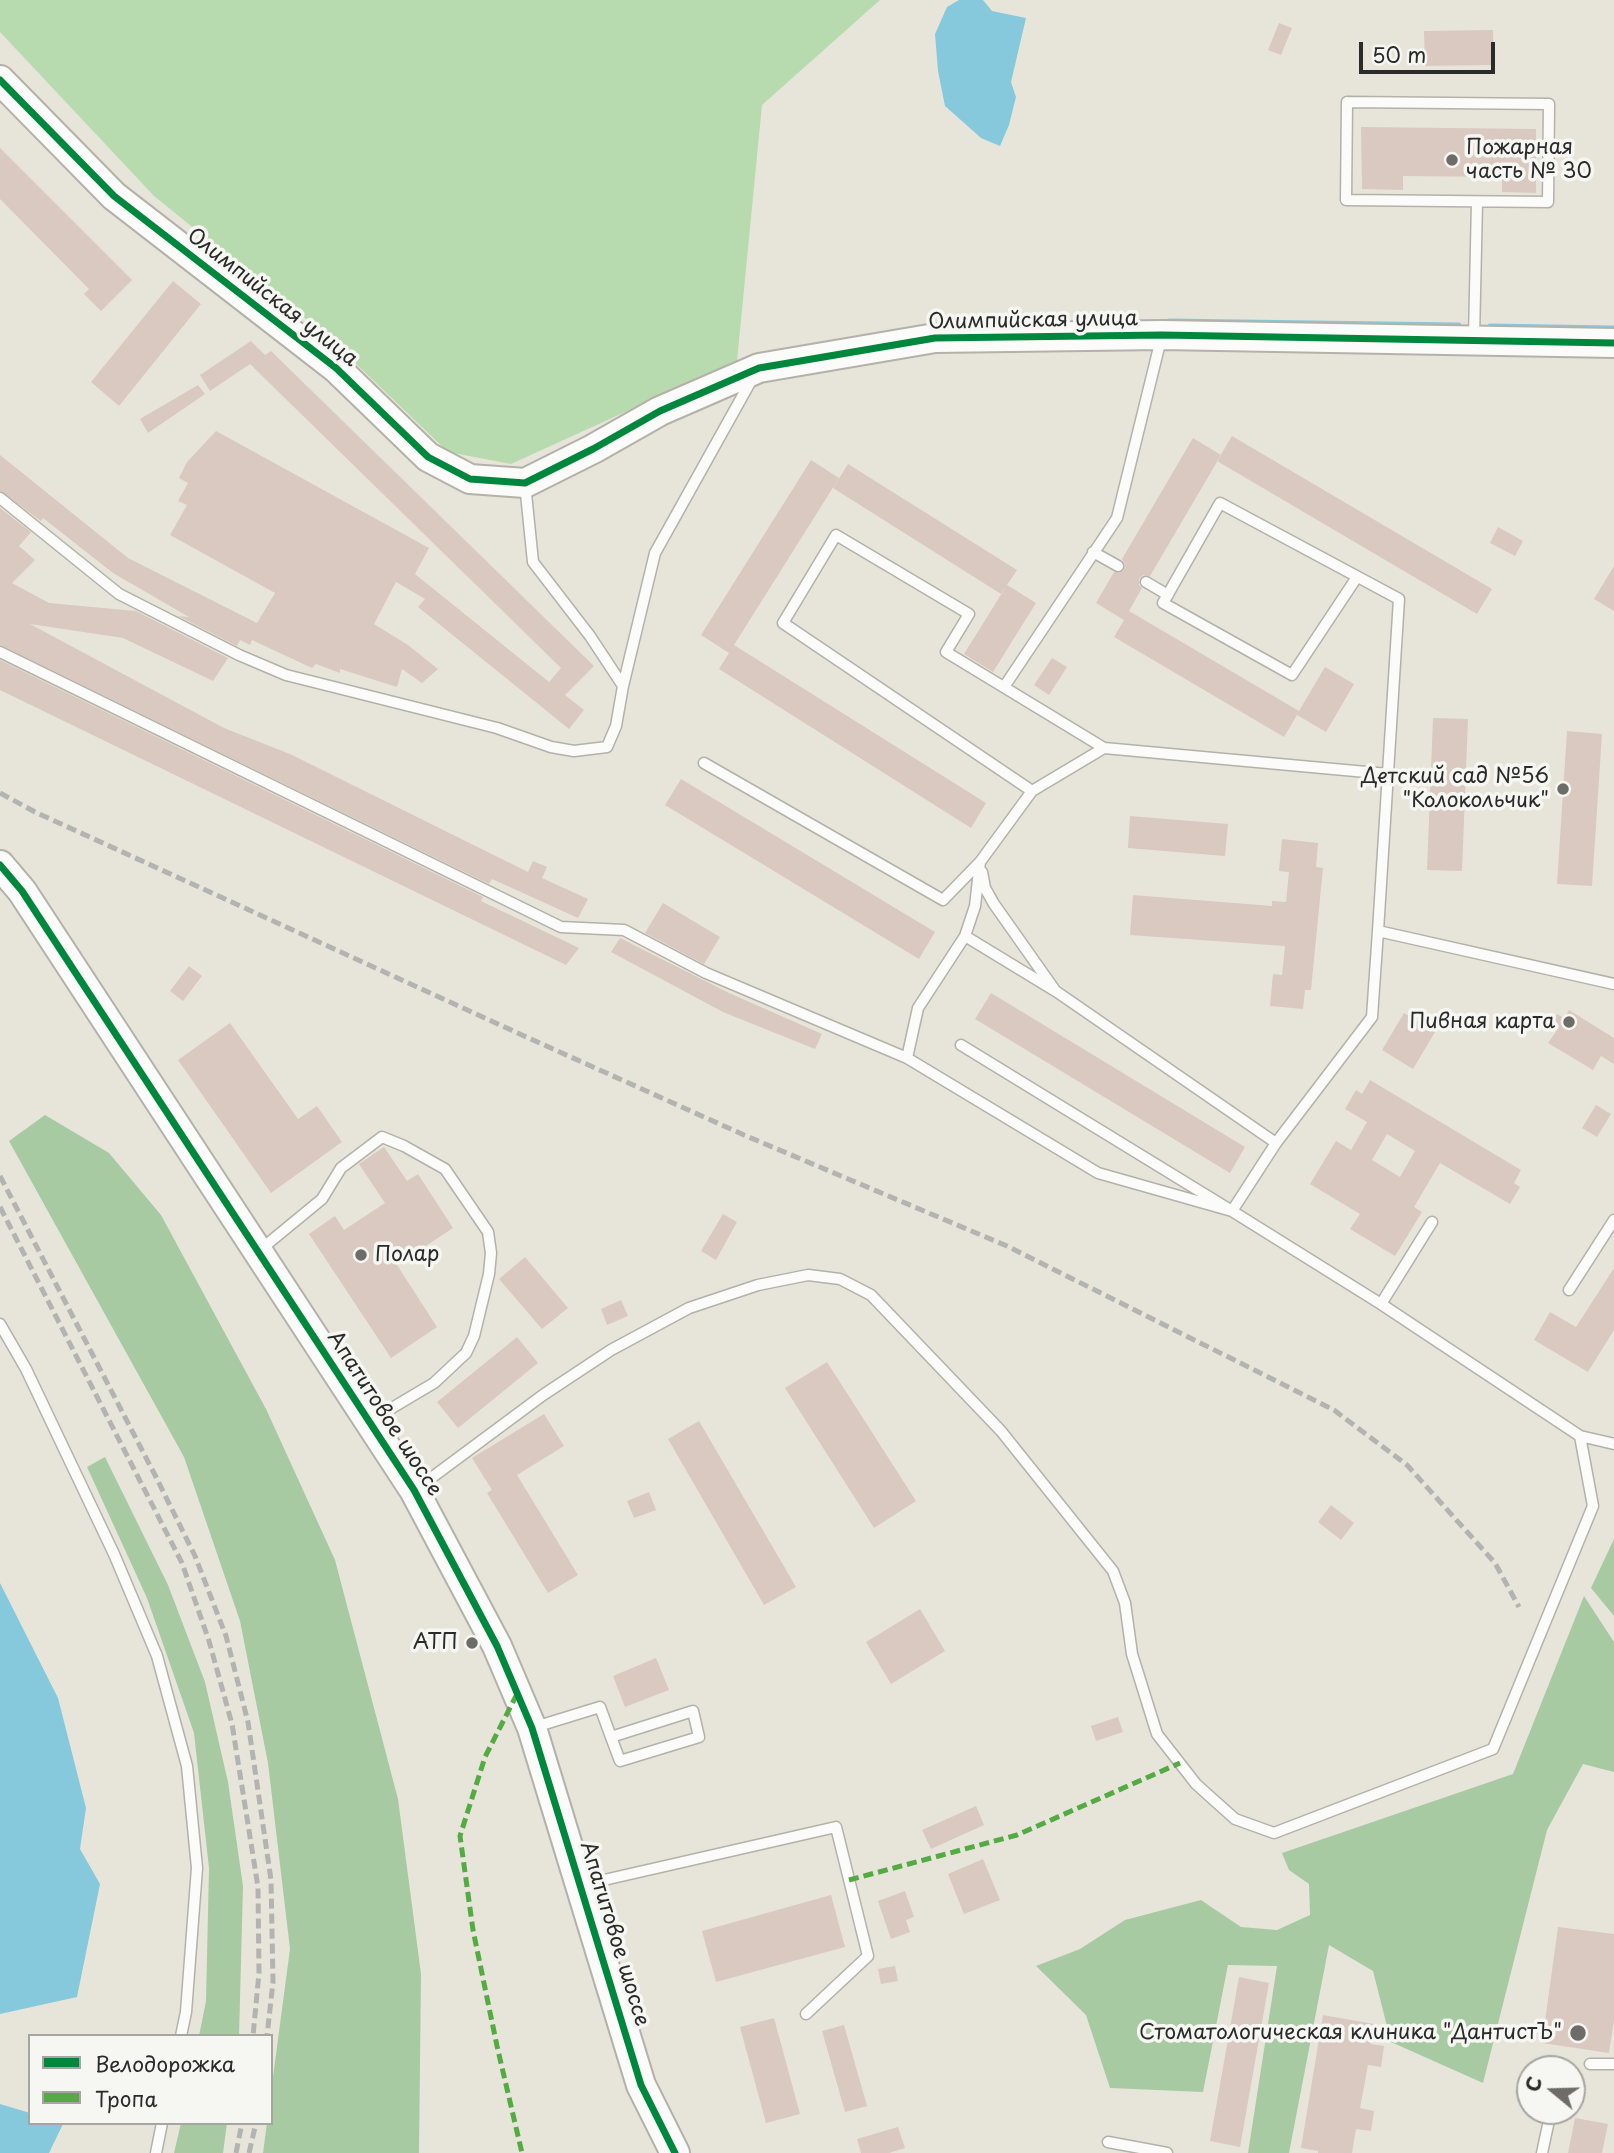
<!DOCTYPE html>
<meta charset="utf-8">
<style>
body{margin:0}
#map{position:relative;width:1614px;height:2153px;overflow:hidden;background:#e7e5d9;font-family:"Playpen Sans",sans-serif}
canvas{display:block}
.legend{position:absolute;left:28px;top:2034px;width:245px;height:91px;box-sizing:border-box;background:#f6f6f2;border:2px solid #a5a5a2;margin:0;padding:9px 12px;list-style:none;font-size:21px;color:#2b2b2b}
.legend li{display:flex;align-items:center;gap:14px;height:35px}
.legend b{width:35px;border:2px solid #a5a5a2}
.north{position:absolute;left:1516px;top:2055px;width:70px;height:70px;box-sizing:border-box;background:#f6f6f2;border:2px solid #a5a5a2;border-radius:50%;rotate:289deg;font-size:19px;font-weight:700;line-height:28px;text-align:center;color:#2b2b2b}
.north::after{content:'';display:block;margin:auto;width:24px;height:32px;background:#6d6c68;clip-path:polygon(50% 0,100% 100%,50% 72%,0 100%)}
.scale{position:absolute;left:1359px;top:42px;width:136px;height:32px;box-sizing:border-box;border:4px solid #2b2b2b;border-top:0;padding-left:9px;font-size:21px;line-height:24px;white-space:nowrap;color:#2b2b2b;-webkit-text-stroke:5px #f6f6f2;paint-order:stroke}
</style>
<div id="map">
<canvas width="1614" height="2153"></canvas>
<ul class="legend">
<li><b style="height:9px;background:#00873e"></b>Велодорожка</li>
<li><b style="height:9px;background:#54ab44"></b>Тропа</li>
</ul>
<div class="north">С</div>
<div class="scale">50 m</div>
</div>
<script>
const ctx = document.querySelector('canvas').getContext('2d');
ctx.lineJoin = 'round';
function fill(path, color) { ctx.fillStyle = color; ctx.fill(path, 'evenodd'); }
const toPath = rows => new Path2D(rows.map(r => 'M' + r).join(''));
function trace(path, color, width, dash) { ctx.strokeStyle = color; ctx.lineWidth = width; ctx.lineCap = dash ? 'butt' : 'round'; ctx.setLineDash(dash || []); ctx.stroke(path); }
function drawText(font, color, halo, rows, align = 'center') {
  ctx.font = font + ' "Playpen Sans",sans-serif'; ctx.lineWidth = 7; ctx.setLineDash([]); ctx.textBaseline = 'middle'; ctx.strokeStyle = halo; ctx.fillStyle = color; for (const [text, x, y, turn = 0] of rows) {
    ctx.save(); ctx.translate(x, y); ctx.rotate((+turn || 0) * Math.PI / 180); ctx.textAlign = isNaN(turn) ? turn : align; if (halo) ctx.strokeText(text, 0, 0); ctx.fillText(text, 0, 0); ctx.restore();
  }
}
fill(toPath([
 [0,0,880,0,762,105,737,361,511,464,448,452,326,335,154,196,0,32]
]), '#b7dbae');
fill(toPath([
 [45,1115,109,1153,161,1215,266,1409,335,1560,398,1799,421,1974,419,2153,263,2153,267,2123,271,2123,271,2092,290,1949,268,1763,240,1621,184,1457,9,1141],
 [105,1457,168,1585,205,1682,228,1782,243,1886,239,2036,199,2036,206,2001,209,1868,194,1733,147,1598,87,1467],
 [1614,1539,1614,1616,1591,1588],
 [1584,1596,1614,1642,1614,1772,1583,1764,1547,1830,1483,2083,1391,2042,1373,1971,1329,1945,1289,2153,1248,2153,1277,1966,1228,1965,1203,2092,1110,2088,1086,2015,1036,1966,1080,1949,1125,1920,1201,1900,1241,1927,1277,1930,1310,1915,1309,1884,1289,1870,1282,1853,1513,1774],
 [181,2123,227,2123,223,2153,174,2153]
]), '#a7caa3');
fill(toPath([
 [959,0,983,0,992,11,1026,18,1011,82,1016,97,1009,125,1000,146,981,138,945,106,938,71,935,34,947,7],
 [0,1583,58,1698,86,1808,80,1849,100,1884,77,1997,0,2014],
 [0,2104,30,2113,30,2123,63,2124,49,2153,0,2153]
]), '#87c9dc');
trace(toPath([
 [1169,321,1459,325],
 [1490,326,1614,328]
]), '#87c9dc', 5);
fill(toPath([
 [1279,23,1292,28,1281,55,1268,50],
 [1493,30,1494,65,1425,66,1424,31],
 [1361,127,1536,129,1536,193,1502,192,1502,177,1403,176,1403,190,1362,189],
 [0,148,132,280,101,311,84,294,89,289,0,199],
 [173,281,201,304,119,406,91,382],
 [251,341,265,355,271,351,594,666,565,695,584,710,569,729,418,607,425,599,396,582,374,624,408,645,438,669,422,683,402,669,397,687,340,669,340,673,316,664,312,668,252,640,250,645,240,640,237,646,178,616,189,617,113,573,43,518,41,521,0,491,0,455,128,558,257,623,275,593,170,535,187,505,178,501,188,483,179,478,187,462,216,431,429,548,415,574,549,682,561,668,250,364,210,391,200,375],
 [198,385,205,394,148,433,140,419],
 [1232,436,1492,589,1477,614,1217,461],
 [1193,438,1221,455,1150,576,1143,575,1139,579,1139,585,1142,588,1129,611,1299,711,1325,667,1354,684,1326,732,1297,715,1284,737,1114,637,1124,620,1096,603,1114,572,1119,573,1124,570,1125,565,1122,559],
 [811,460,839,478,729,653,701,635],
 [848,464,1017,570,1001,594,833,488],
 [0,508,31,532,19,546,35,560,12,583,49,603,136,611,228,658,213,681,123,638,30,624,224,728,290,754,528,872,533,861,547,867,542,878,588,899,578,918,492,879,489,884,0,645],
 [1498,527,1523,541,1515,556,1490,543],
 [1614,566,1614,611,1594,599],
 [1007,585,1036,603,993,672,964,654],
 [734,645,986,803,971,828,719,669],
 [1052,658,1067,667,1049,695,1034,685],
 [0,660,483,897,481,901,579,948,566,965,0,690],
 [1433,718,1468,719,1462,871,1427,870],
 [1567,731,1602,734,1592,886,1557,884],
 [681,779,935,932,919,959,665,805],
 [1130,816,1228,824,1225,856,1128,848],
 [1282,839,1318,843,1316,867,1323,868,1311,990,1305,990,1303,1009,1270,1006,1273,974,1282,975,1285,946,1130,935,1133,895,1272,906,1272,901,1286,902,1289,872,1279,871],
 [663,903,720,937,704,964,645,933],
 [620,938,729,993,822,1034,815,1049,723,1012,611,952],
 [189,966,202,976,183,1001,170,991],
 [991,993,1245,1147,1230,1173,975,1019],
 [1569,1010,1614,1038,1614,1064,1601,1056,1593,1070,1548,1043,1557,1030,1549,1025,1557,1014,1564,1018],
 [1404,1013,1435,1032,1413,1069,1382,1050],
 [230,1023,298,1119,317,1106,342,1142,271,1193,178,1060],
 [1370,1080,1521,1170,1514,1183,1520,1187,1510,1204,1440,1163,1414,1207,1422,1212,1395,1256,1350,1229,1360,1214,1310,1184,1336,1141,1351,1150,1367,1122,1345,1109,1356,1090,1362,1094],
 [1387,1134,1415,1151,1400,1177,1372,1160],
 [1596,1105,1611,1114,1597,1137,1582,1128],
 [384,1147,407,1181,418,1174,453,1228,397,1265,437,1327,391,1358,309,1234,335,1216,344,1230,385,1203,359,1164],
 [723,1214,737,1222,716,1260,701,1251],
 [525,1257,568,1308,542,1329,499,1279],
 [1614,1268,1614,1330,1588,1372,1534,1340,1550,1312,1576,1327],
 [621,1300,628,1316,607,1325,601,1309],
 [517,1337,538,1363,458,1428,437,1402],
 [827,1362,916,1501,874,1528,785,1388],
 [544,1414,564,1446,517,1475,578,1575,548,1593,487,1493,492,1490,472,1458],
 [699,1421,796,1587,764,1605,668,1439],
 [649,1492,656,1510,634,1518,627,1501],
 [1331,1505,1354,1523,1341,1540,1318,1522],
 [920,1609,945,1651,891,1684,866,1642],
 [656,1658,669,1690,625,1707,613,1676],
 [1118,1717,1123,1732,1096,1741,1091,1726],
 [976,1806,984,1825,931,1849,922,1830],
 [983,1859,1000,1900,964,1914,948,1874],
 [905,1891,914,1917,906,1920,910,1932,891,1939,878,1901],
 [831,1895,845,1947,716,1982,702,1931],
 [1558,1927,1614,1934,1614,2020,1609,2053,1542,2043],
 [895,1966,898,1981,881,1984,878,1969],
 [1239,1977,1269,1983,1240,2147,1210,2141],
 [1323,2015,1374,2024,1371,2044,1384,2046,1381,2067,1368,2065,1360,2108,1374,2111,1371,2131,1356,2129,1352,2153,1318,2153,1318,2151,1301,2148],
 [774,2018,800,2114,766,2123,740,2027],
 [844,2025,867,2106,845,2112,822,2031],
 [1575,2118,1608,2124,1602,2153,1568,2153],
 [898,2127,905,2148,889,2153,861,2153,857,2139]
]), '#dac9c0');
const lane = toPath([
 [1347,102,1549,104,1548,202,1346,200,1347,102],
 [1474,337,1477,202],
 [0,498,119,594,239,655,286,675,497,728,551,747,574,751,607,747,616,726,623,686,590,636,533,562,525,484],
 [1093,552,1118,566],
 [1357,577,1292,675,1163,603,1220,503,1399,599,1378,931],
 [1146,582,1168,595],
 [0,652,561,927,624,930,706,973,907,1058,1098,1173,1232,1211,1381,1304,1580,1436,1614,1444],
 [623,686,655,553,752,379],
 [1004,687,1117,518,1161,339],
 [704,763,943,900,980,862,1032,791,1104,748,1388,774],
 [1032,791,783,623,836,535,969,614,946,652,1104,748],
 [982,872,985,888,994,904,1054,989],
 [965,936,1057,992,1276,1143],
 [961,1045,1232,1211,1276,1143,1372,1017,1378,931,1614,984],
 [907,1058,918,1008,965,936,975,906,980,862],
 [260,1250,322,1199,341,1168,382,1137,404,1146,445,1169,488,1232,491,1253,489,1274,474,1336,466,1353,434,1383,370,1421],
 [1569,1290,1614,1220],
 [1381,1304,1432,1222],
 [0,1324,26,1369,114,1554,157,1656,187,1766,197,1868,186,2012,181,2036],
 [415,1490,543,1395,611,1350,689,1308,758,1285,808,1275,840,1279,871,1295,1001,1431,1113,1571,1125,1603,1132,1654,1157,1734,1196,1784,1235,1819,1274,1833,1493,1749,1593,1506,1580,1436],
 [535,1727,600,1707,611,1737,620,1761,699,1737,693,1711,611,1737],
 [582,1885,836,1827,868,1956,806,2014],
 [1590,2064,1614,2064],
 [1108,2142,1167,2153],
 [156,2153,162,2123],
 [1542,2153,1551,2111]
]);
const secondary = toPath([
 [0,80,114,196,336,368,428,457,470,479,525,483,593,449,660,411,759,368,935,338,1162,335,1614,343],
 [0,865,22,891,414,1490,497,1646,532,1728,641,2085,675,2153]
]);
trace(lane, '#b3b1aa', 13);
trace(secondary, '#b3b1aa', 32);
trace(lane, '#fbfbf9', 10);
trace(secondary, '#fbfbf9', 28);
trace(toPath([
 [0,793,35,812,522,1035,744,1135,1007,1246,1334,1410,1407,1465,1495,1563,1519,1607],
 [0,1176,156,1477,195,1556,226,1636,248,1722,271,1880,273,1982,267,2036],
 [0,1207,182,1563,209,1641,232,1724,258,1887,259,1973,253,2036],
 [236,2153,242,2123],
 [249,2153,256,2123]
]), '#b3b3b1', 5, [10, 5]);
trace(toPath([
 [517,1694,485,1757,460,1836,473,1930,497,2046,522,2153],
 [849,1880,1017,1835,1180,1763]
]), '#54ab44', 5, [10, 5]);
trace(toPath([
 [0,80,114,196,336,368,428,457,470,479,525,483,593,449,660,411,759,368,935,338,1162,335,1614,343],
 [0,865,22,891,414,1490,497,1646,532,1728,641,2085,675,2153]
]), '#00873e', 7);
for (const [x, y, r, color] of [
 [1452,160,7,"#6d6c68"],
 [1563,789,7,"#6d6c68"],
 [1569,1022,7,"#6d6c68"],
 [361,1255,7,"#6d6c68"],
 [472,1643,7,"#6d6c68"],
 [1578,2033,9,"#6d6c68"]
]) { const dot = new Path2D(); dot.arc(x, y, r, 0, 2 * Math.PI); ctx.fillStyle = color; ctx.fill(dot); trace(dot, '#f6f6f2', 2.5); }
drawText('21px', '#2b2b2b', '#f6f6f2', [
 ["Пожарная",1466,148,"left"],
 ["часть № 30",1466,172,"left"],
 ["Детский сад №56",1549,777],
 ["\"Колокольчик\"",1549,801],
 ["Пивная карта",1555,1022],
 ["Полар",375,1255,"left"],
 ["АТП",458,1643],
 ["Стоматологическая клиника \"ДантистЪ\"",1562,2033]
], 'right');
drawText('21px', '#2b2b2b', '#f6f6f2', [
 ["Олимпийская улица",272,298,38],
 ["Олимпийская улица",1033,321,-1],
 ["Апатитовое шоссе",384,1414,57],
 ["Апатитовое шоссе",614,1934,73]
]);
</script>
